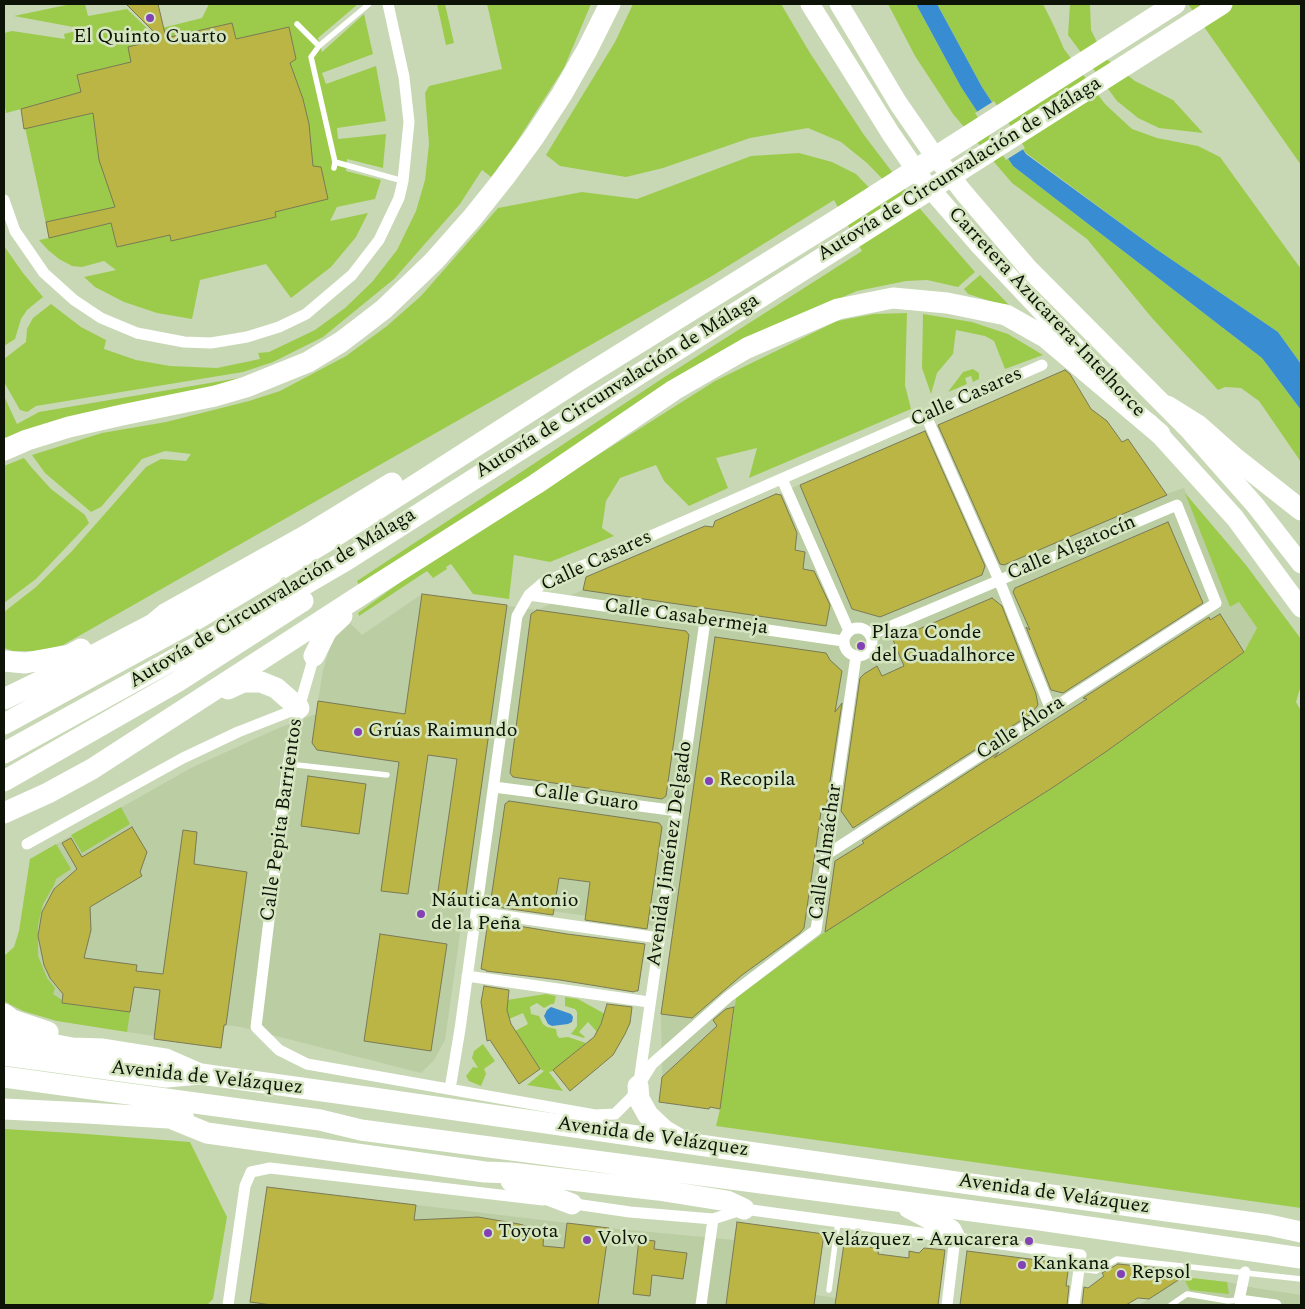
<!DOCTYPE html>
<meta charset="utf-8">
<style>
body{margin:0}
#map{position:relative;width:1305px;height:1309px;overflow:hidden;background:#c8d8b4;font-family:Spectral,serif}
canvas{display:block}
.frame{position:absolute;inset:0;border:5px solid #0d1306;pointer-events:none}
</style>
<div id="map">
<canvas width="1305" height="1309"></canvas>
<div class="frame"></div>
</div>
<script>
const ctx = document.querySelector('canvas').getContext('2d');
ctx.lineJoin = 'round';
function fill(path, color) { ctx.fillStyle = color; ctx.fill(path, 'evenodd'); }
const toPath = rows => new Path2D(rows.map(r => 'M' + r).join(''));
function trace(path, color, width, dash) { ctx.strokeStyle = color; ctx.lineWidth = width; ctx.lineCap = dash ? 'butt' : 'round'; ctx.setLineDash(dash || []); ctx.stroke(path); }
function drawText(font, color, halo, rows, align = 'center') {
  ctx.font = font + ' Spectral,serif'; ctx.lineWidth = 5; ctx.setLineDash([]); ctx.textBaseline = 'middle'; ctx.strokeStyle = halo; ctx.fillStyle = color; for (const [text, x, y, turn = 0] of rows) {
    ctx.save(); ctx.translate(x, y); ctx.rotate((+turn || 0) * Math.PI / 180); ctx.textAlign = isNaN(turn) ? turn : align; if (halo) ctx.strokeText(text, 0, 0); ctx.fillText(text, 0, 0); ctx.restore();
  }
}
fill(toPath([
 [1067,369,1091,409,1107,421,1122,442,1128,439,1136,451,1132,455,1139,464,1144,461,1151,471,1146,475,1166,494,1184,488,1230,607,1239,602,1257,628,1244,652,1107,751,736,998,720,1109,710,1107,709,1109,659,1102,662,1077,661,1014,673,929,623,921,465,899,445,1040,434,1060,421,1073,241,1027,225,1025,221,1048,154,1039,154,1036,57,1021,23,1011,9,1005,30,859,191,768,281,727,316,714,323,670,332,641,350,623,362,635,422,594,537,610,583,590,586,577,705,526,713,527,715,521,718,520],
 [267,1187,609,1228,734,1240,737,1222,824,1234,816,1295,836,1298,837,1292,936,1305,249,1305],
 [1183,1277,1227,1282,1255,1288,1301,1295,1301,1305,1139,1305]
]), '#bacda3');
fill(toPath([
 [71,4,85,4,88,16,127,9,150,31,202,18,209,4,358,4,318,38,322,52,364,14,373,54,322,73,326,84,376,66,386,121,337,128,338,139,386,134,383,168,347,159,346,171,381,180,375,199,337,207,330,221,368,213,356,237,331,267,291,298,266,264,200,280,192,319,157,313,124,302,95,287,84,277,116,270,104,261,82,267,72,266,59,259,48,250,39,240,49,238,21,109,6,113,4,102,4,33,12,31,65,39,64,34,84,29,14,16],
 [437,4,445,4,454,43,446,45],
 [487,4,591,4,564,68,514,146,491,177,482,170,460,204,394,279,323,337,273,362,243,372,36,406,27,412,20,410,4,382,4,359,26,342,27,329,33,318,51,304,81,327,106,340,104,349,136,360,170,366,193,367,217,368,260,359,258,353,269,352,315,330,345,308,372,282,397,250,416,211,425,180,429,144,425,93,429,86,502,69],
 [633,4,781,4,810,53,864,135,921,210,975,272,958,287,927,280,906,281,857,291,798,316,359,585,357,581,663,378,862,251,834,200,712,276,63,645,39,651,13,651,4,648,4,612,36,587,72,551,146,467,161,459,186,461,191,454,165,451,142,459,101,507,91,512,45,473,32,455,102,433,166,422,249,401,280,391,346,356,387,326,421,296,498,208,582,192,637,199,751,156,799,153,832,162,856,174,883,202,897,194,867,163,841,142,808,128,750,138,663,168,626,177,560,166,546,155,615,42],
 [888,4,916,4,961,87,1013,166,1262,358,1301,410,1301,462,1259,401,1241,388,1225,387,1218,390,1152,318,1087,239,1012,183,953,114,915,56],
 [937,4,1043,4,1054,26,1064,49,1105,104,1132,129,1157,138,1198,146,1220,157,1301,269,1301,364,1278,332,1156,249,1026,153,982,87],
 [1070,4,1090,4,1091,30,1105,58,1135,81,1173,100,1203,133,1159,128,1138,118,1117,101,1068,35],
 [1188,4,1301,4,1301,165],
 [4,246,23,273,43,297,27,310,21,319,15,339,4,346],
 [980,275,1012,308,968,294,964,289],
 [907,313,905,385,911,409,749,478,757,448,716,458,728,488,689,506,664,481,656,465,620,478,606,501,602,528,614,536,550,562,514,555,509,599,473,594,451,564,446,567,447,569,433,578,427,571,359,616,358,613,424,565,715,381,837,321,874,314],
 [923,314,972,322,1008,334,1043,355,1005,369,994,341,985,336,956,330,953,354,937,373,931,394,922,368],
 [973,369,979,373,979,379,973,382,971,376,965,378,967,384,948,392,963,372],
 [239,378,219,385,4,438,4,396,17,424,39,412],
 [24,458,32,468,51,489,85,515,89,523,36,579,4,603,4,466],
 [1185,493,1246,565,1301,639,1301,685,1296,702,1301,711,1301,1208,716,1126,720,1109,736,998,825,932,1052,788,1107,751,1244,652,1257,628,1239,602,1230,607],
 [121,807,130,824,82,853,71,835],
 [56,844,71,869,56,879,54,885,43,904,38,925,38,956,47,978,55,988,53,994,62,1000,62,1003,130,1012,127,1032,57,1021,23,1011,4,1001,4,956,14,947,19,931,30,859],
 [546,994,556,996,554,1004,551,1004,544,1008,537,1003,533,1005,530,1007,531,1014,539,1016,543,1024,547,1027,556,1029,557,1035,559,1038,568,1037,586,1043,553,1071,549,1072,563,1091,527,1085,544,1071,540,1069,515,1031,528,1024,523,1013,509,1019,507,1010,507,1000],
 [565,997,578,999,605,1014,597,1032,588,1022,579,1032,585,1037,584,1038,571,1034,577,1026,577,1012,575,1009,565,1006],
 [483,1044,495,1061,484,1069,486,1074,481,1086,469,1081,466,1076,473,1067,478,1068,472,1058,474,1051],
 [4,1129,73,1133,190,1142,227,1217,213,1299,207,1305,4,1305],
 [1183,1277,1227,1282,1229,1294,1190,1290]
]), '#9ccb4c');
fill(toPath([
 [916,4,937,4,982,87,1026,154,1156,249,1278,332,1301,364,1301,410,1262,358,1013,166,961,87],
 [551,1007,571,1014,573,1017,572,1022,568,1024,552,1026,548,1024,544,1016,547,1010]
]), '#388cd2');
fill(toPath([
 [994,101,1025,148,1006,160,975,113]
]), '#c8d8b4');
const building = toPath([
 [126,4,158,4,166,38,232,23,236,39,289,27,296,59,290,63,303,99,309,124,313,166,321,167,328,199,275,212,276,217,171,241,170,235,117,247,111,223,49,238,46,222,115,207,99,160,93,113,24,129,21,109,81,92,77,75,131,62,128,47,161,39,126,4],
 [1065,370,1070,374,1091,409,1107,421,1122,442,1128,439,1167,495,1004,565,1000,564,938,425,1065,370],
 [925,431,985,566,982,575,880,617,852,609,800,485,925,431],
 [776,494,781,495,797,533,795,550,805,552,803,569,814,571,830,605,826,626,583,590,586,577,705,526,713,527,715,521,776,494],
 [1168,522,1203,603,1063,693,1051,690,1026,627,1030,630,1013,592,1015,588,1168,522],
 [422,594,507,605,465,902,437,898,457,759,428,755,408,894,381,891,399,762,317,750,312,743,318,701,405,714,422,594],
 [992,598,1002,606,1036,694,1038,705,1031,714,853,828,841,811,860,678,864,674,877,666,882,676,904,666,893,640,992,598],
 [537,610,686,631,689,635,666,796,662,799,513,777,510,773,531,614,537,610],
 [1220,614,1244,652,1107,751,1052,788,825,932,835,861,864,843,862,841,999,752,994,758,1087,699,1083,698,1209,617,1210,620,1220,614],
 [715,637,826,653,830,660,842,671,835,712,842,703,826,808,821,812,804,928,800,933,742,975,692,1018,661,1014,715,637],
 [308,776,366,784,359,834,301,826,308,776],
 [509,801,659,823,662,827,647,929,585,920,590,882,559,878,553,915,490,906,505,804,509,801],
 [132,827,147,852,140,872,142,876,90,907,91,930,84,958,137,965,136,971,163,974,183,830,197,832,194,864,247,872,226,1025,224,1025,221,1048,154,1039,160,990,134,987,130,1012,62,1003,63,994,50,978,44,965,38,936,42,912,54,889,77,869,62,843,71,838,82,857,132,827],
 [488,921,567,934,645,944,638,991,635,991,634,992,560,980,486,971,486,970,481,969,488,921],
 [380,934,447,944,431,1051,364,1041,380,934],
 [484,986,509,990,507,1010,511,1024,540,1069,519,1084,490,1040,487,1041,481,1002,484,986],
 [607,1004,632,1007,630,1023,625,1034,613,1055,570,1091,553,1070,594,1037,601,1024,607,1004],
 [734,1007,720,1109,710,1107,709,1109,659,1102,662,1077,717,1026,713,1020,726,1009,734,1007],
 [267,1187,416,1205,414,1220,478,1217,519,1224,544,1231,543,1246,564,1248,567,1223,609,1228,598,1305,272,1305,250,1302,267,1187],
 [737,1222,824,1234,814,1305,726,1305,737,1222],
 [845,1237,867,1240,870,1247,879,1248,878,1254,909,1258,909,1251,919,1253,924,1248,945,1250,938,1305,835,1305,845,1237],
 [639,1239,655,1241,654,1249,687,1253,683,1279,652,1275,650,1296,633,1294,639,1239],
 [967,1251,1069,1264,1066,1286,1069,1286,1067,1305,960,1305,967,1251],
 [1118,1264,1178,1270,1183,1277,1149,1299,1138,1298,1126,1305,1082,1305,1084,1287,1088,1288,1104,1276,1102,1273,1118,1264]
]);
fill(building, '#bab545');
trace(building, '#7b7a56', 1);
trace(toPath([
 [297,24,319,46,369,4],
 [319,46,311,57,335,162],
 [334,168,335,162,403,181],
 [288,764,387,775],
 [1079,1269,1096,1271,1117,1259,1301,1279],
 [829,1290,838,1222],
 [1171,1305,1187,1294,1228,1301,1239,1300]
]), '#fff', 5.5);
trace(toPath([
 [4,200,15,231,44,273,74,300,101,318,137,333,184,342,211,343,247,337,279,327,306,314,352,275,379,240,399,198,403,181,409,122,404,77,388,4],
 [926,416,999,580,1051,710],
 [782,479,849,631],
 [529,595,843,641],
 '844 642a14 14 0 1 1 28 0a14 14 0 1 1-28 0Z',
 [314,656,299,708,288,764,256,1027,279,1050,307,1064,595,1115,615,1114,631,1098,652,1064,728,997,816,930,856,656],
 [494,787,678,811],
 [27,844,183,758,238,732,299,708],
 [826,855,1216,603,1177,505,870,635],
 [477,912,659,938],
 [467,976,649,1002],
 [639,1082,705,621],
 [450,1089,460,1029,517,616,529,595,543,583,1042,365],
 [568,1203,630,1212,713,1219,744,1209,1081,1255,1074,1305],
 [1245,1272,1239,1300,1276,1305],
 [228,1305,245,1186,251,1172,270,1168,543,1200],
 [701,1305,713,1219],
 [947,1305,955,1238]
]), '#fff', 11);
trace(toPath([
 [810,4,891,134,922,179,980,246,1100,373],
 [839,4,898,103,929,148,964,193,1028,268,1188,429,1255,505,1301,564],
 [1149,423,1235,518,1301,608]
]), '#fff', 19);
trace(toPath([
 [1167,406,1199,426,1235,458,1301,510],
 [4,450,27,440,69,427,122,415,215,396,246,387,308,362,341,342,362,326,384,309,434,261,472,218,504,178,534,137,562,94,587,50,610,4],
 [314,656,327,630,342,616],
 [4,661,25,663,70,655,81,649],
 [228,689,243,682,261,682,276,688,299,708],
 [4,699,88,658,153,624,165,614,307,535,392,483],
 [4,724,197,619,334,537,582,378,843,216,1175,4],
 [4,753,211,639,345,561,1222,4],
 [4,781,177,682,303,601],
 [4,813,48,793,92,769,375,586,536,484,674,390,747,348,838,309,893,298,947,303,1006,315,1045,337,1160,434],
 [4,1014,12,1020,48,1032],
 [4,1033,15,1037,72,1048,103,1049,166,1059,198,1073],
 [4,1055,166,1077,201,1074,373,1098,956,1182,1269,1225,1301,1232],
 [4,1077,320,1120,361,1130,1033,1219,1301,1258],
 [638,1086,639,1099,648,1115,664,1130,681,1140],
 [4,1109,87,1113,184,1119],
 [170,1118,207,1133,485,1172,511,1173,658,1190,727,1201,744,1209],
 [511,1181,572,1204],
 [909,1208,951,1230,955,1238]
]), '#fff', 21);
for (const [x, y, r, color] of [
 [150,18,5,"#8341b6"],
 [861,646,5,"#8341b6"],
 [358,732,5,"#8341b6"],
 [709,781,5,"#8341b6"],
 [421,914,5,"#8341b6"],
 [488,1233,5,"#8341b6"],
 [587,1240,5,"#8341b6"],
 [1029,1241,5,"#8341b6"],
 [1022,1265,5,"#8341b6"],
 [1121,1274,5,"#8341b6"]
]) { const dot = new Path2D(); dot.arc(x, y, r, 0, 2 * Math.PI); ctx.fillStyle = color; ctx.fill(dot); trace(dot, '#d5e5c0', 2); }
drawText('20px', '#0d1306', '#d5e5c0', [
 ["El Quinto Cuarto",150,38,"center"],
 ["Plaza Conde",871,634],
 ["del Guadalhorce",871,657],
 ["Grúas Raimundo",368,732],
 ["Recopila",719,781],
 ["Náutica Antonio",431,902],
 ["de la Peña",431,925],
 ["Toyota",498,1233],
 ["Volvo",597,1240],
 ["Velázquez - Azucarera",1019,1241,"right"],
 ["Kankana",1032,1265],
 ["Repsol",1131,1274]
], 'left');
drawText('20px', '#0d1306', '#d5e5c0', [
 ["Autovía de Circunvalación de Málaga",960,170,-32],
 ["Carretera Azucarera-Intelhorce",1046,313,47],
 ["Autovía de Circunvalación de Málaga",618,387,-32],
 ["Calle Casares",967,398,-24],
 ["Calle Algatocín",1072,549,-23],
 ["Calle Casares",597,562,-25],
 ["Autovía de Circunvalación de Málaga",273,599,-31],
 ["Calle Casabermeja",686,618,8],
 ["Calle Álora",1021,729,-33],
 ["Calle Guaro",586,799,8],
 ["Calle Pepita Barrientos",283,820,-82],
 ["Calle Almáchar",827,852,-82],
 ["Avenida Jiménez Delgado",671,854,-82],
 ["Avenida de Velázquez",207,1079,6],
 ["Avenida de Velázquez",653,1138,8],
 ["Avenida de Velázquez",1054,1195,8]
]);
</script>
